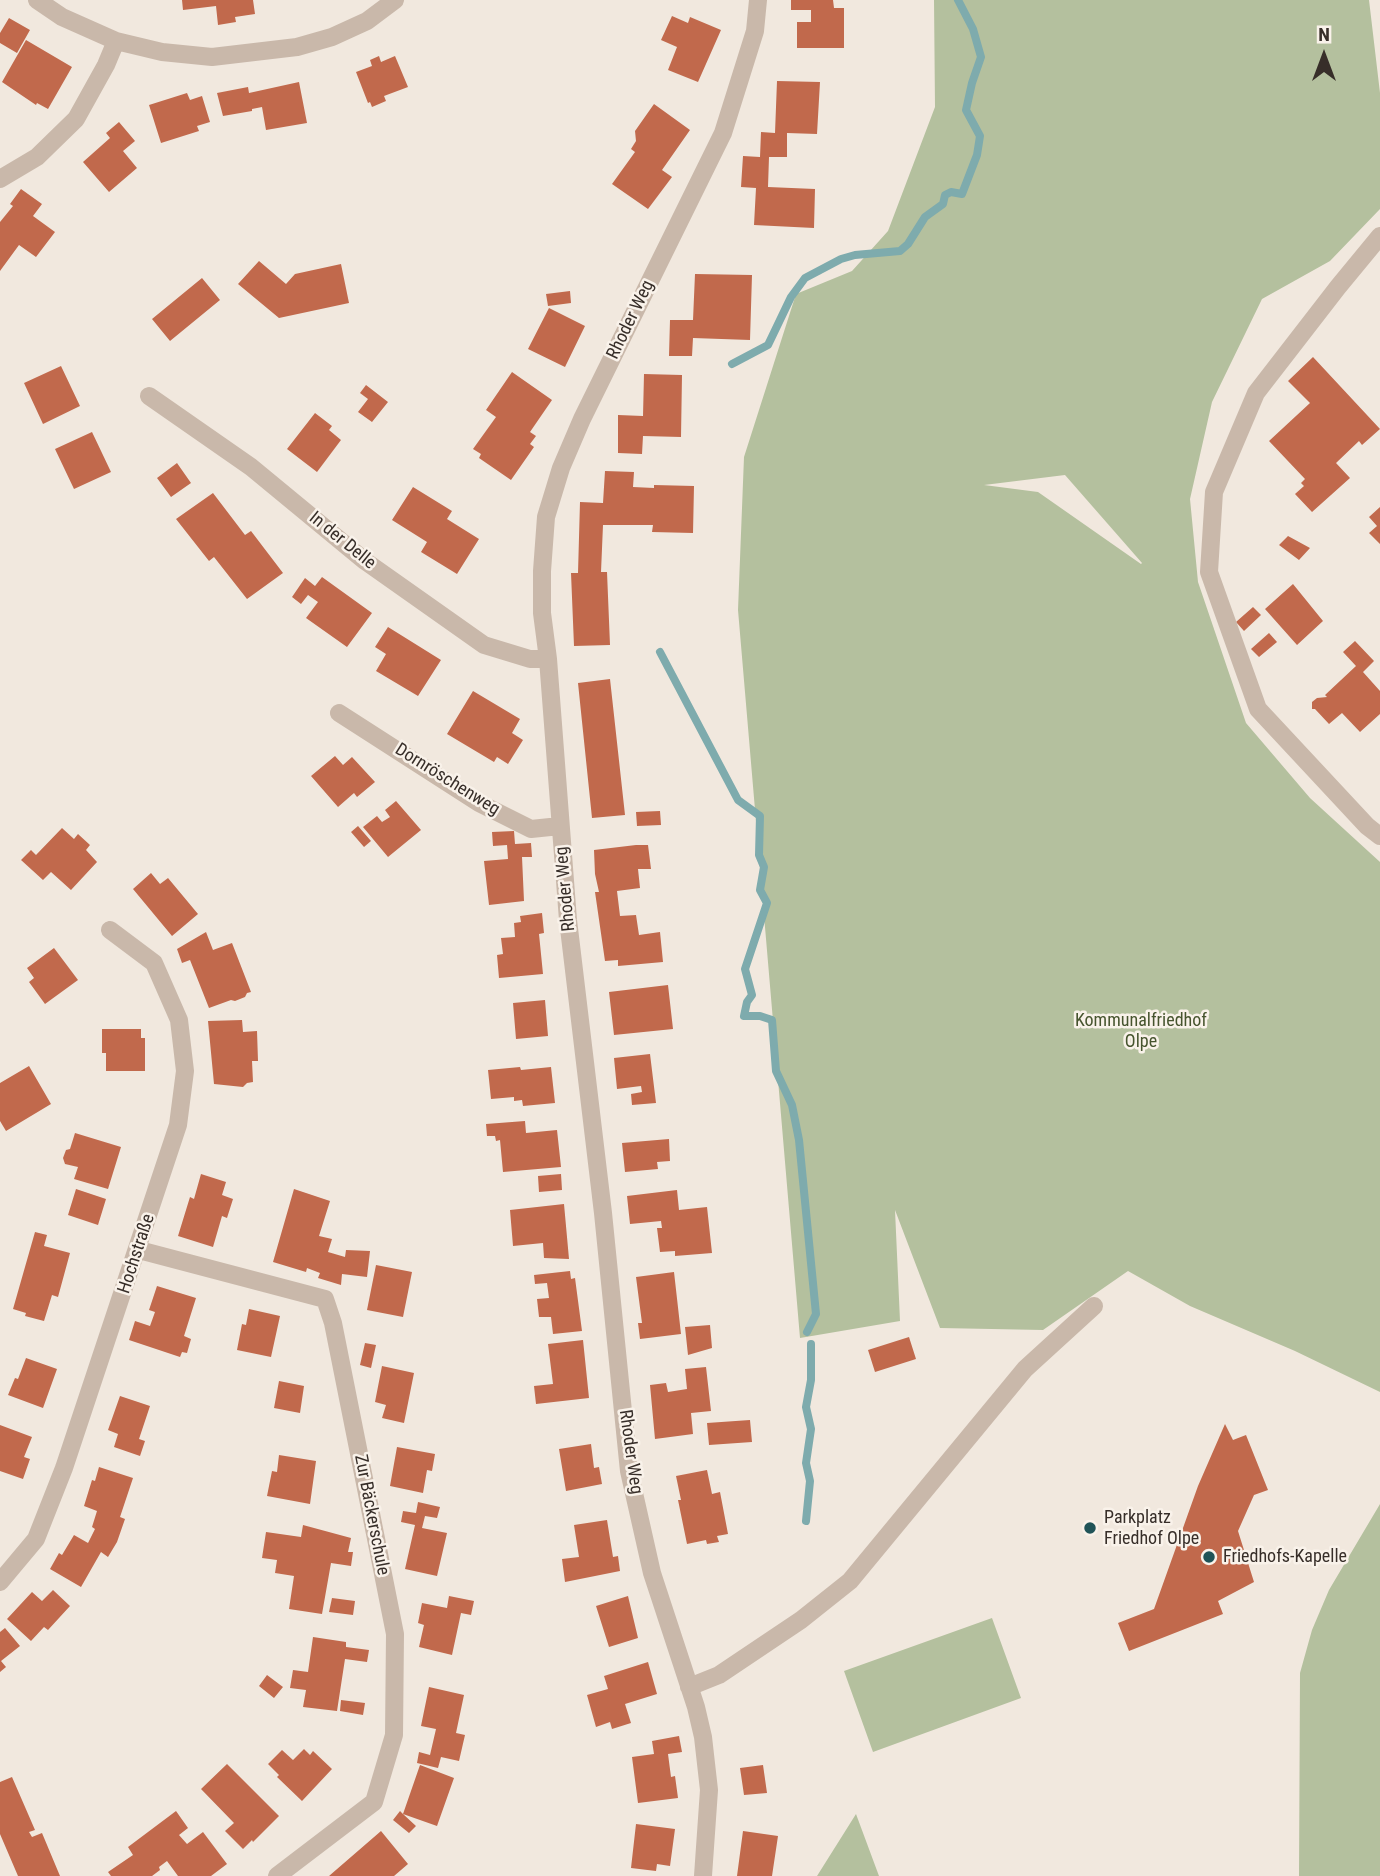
<!DOCTYPE html>
<meta charset="utf-8">
<style>
body{margin:0}
#map{position:relative;width:1380px;height:1876px;overflow:hidden;background:#f1e8de;font-family:"Roboto Condensed",sans-serif}
canvas{display:block}
.north{position:absolute;left:1289px;top:21px;width:70px;height:70px;-webkit-text-stroke:5px #f9f2ea;paint-order:stroke;rotate:0deg;font-size:19px;font-weight:700;line-height:28px;text-align:center;color:#372e29}
.north::after{content:'';display:block;margin:auto;width:24px;height:32px;background:#372e29;clip-path:polygon(50% 0,100% 100%,50% 72%,0 100%)}
</style>
<div id="map">
<canvas width="1380" height="1876"></canvas>
<div class="north">N</div>
</div>
<script>
const ctx = document.querySelector('canvas').getContext('2d');
ctx.lineJoin = 'round';
function fill(path, color) { ctx.fillStyle = color; ctx.fill(path, 'evenodd'); }
const toPath = rows => new Path2D(rows.map(r => 'M' + r).join(''));
function trace(path, color, width, dash) { ctx.strokeStyle = color; ctx.lineWidth = width; ctx.lineCap = dash ? 'butt' : 'round'; ctx.setLineDash(dash || []); ctx.stroke(path); }
function drawText(font, color, halo, rows, align = 'center') {
  ctx.font = font + ' "Roboto Condensed",sans-serif'; ctx.lineWidth = 5; ctx.setLineDash([]); ctx.textBaseline = 'middle'; ctx.strokeStyle = halo; ctx.fillStyle = color; for (const [text, x, y, turn = 0] of rows) {
    ctx.save(); ctx.translate(x, y); ctx.rotate((+turn || 0) * Math.PI / 180); ctx.textAlign = isNaN(turn) ? turn : align; if (halo) ctx.strokeText(text, 0, 0); ctx.fillText(text, 0, 0); ctx.restore();
  }
}
fill(toPath([
 [934,0,1369,0,1380,93,1380,209,1330,261,1262,299,1212,402,1190,499,1198,582,1246,723,1310,798,1380,862,1380,1392,1295,1351,1190,1306,1128,1271,1043,1330,940,1328,895,1210,900,1321,800,1338,738,610,744,457,796,294,852,271,888,231,935,107],
 [1065,475,1142,563,1141,564,1038,492,984,485],
 [1380,1504,1380,1876,1299,1876,1300,1673,1312,1630,1329,1590],
 [992,1618,1021,1698,873,1752,844,1671],
 [856,1814,879,1876,817,1876]
]), '#b4c09e');
trace(toPath([
 [732,364,768,345,791,297,805,278,841,259,855,255,900,251,908,244,925,217,943,204,945,195,951,192,962,194,977,155,980,136,966,110,972,83,981,57,973,29,958,0],
 [660,652,738,800,760,816,759,855,764,867,760,890,767,903,745,969,752,995,747,1002,744,1016,760,1016,772,1020,776,1071,792,1105,799,1140,816,1314,807,1332],
 [806,1521,810,1481,806,1463,811,1429,806,1407,811,1380,811,1344]
]), '#7eabad', 8);
fill(toPath([
 [182,0,253,0,255,14,235,17,236,22,218,25,216,6,183,10],
 [791,0,833,0,834,8,844,8,844,48,797,48,797,22,811,22,811,10,791,10],
 [672,16,688,23,690,17,721,30,698,82,668,70,677,47,661,40],
 [9,18,30,30,17,53,0,43,0,33],
 [26,40,72,67,48,109,37,103,36,105,2,82],
 [379,56,381,62,395,56,408,87,384,96,386,101,372,107,370,102,368,103,356,72,372,66,370,60],
 [777,81,820,82,817,134,787,133,787,157,769,157,768,187,815,189,814,228,754,225,756,188,741,187,743,156,760,157,761,132,775,133],
 [299,82,307,123,266,130,262,107,252,109,252,111,223,116,217,93,248,87,249,93],
 [187,93,190,100,202,96,210,122,197,126,199,131,161,143,149,105],
 [654,104,690,130,662,170,672,177,648,209,612,184,635,152,631,149,636,141,635,131],
 [119,122,135,141,123,151,137,168,109,192,83,162,110,138,106,133],
 [21,189,42,204,33,216,55,232,36,257,19,245,0,271,0,222,13,206,10,204],
 [259,261,286,284,295,274,341,264,349,303,279,318,238,284],
 [695,274,752,275,750,340,693,338,692,356,669,356,670,320,693,320],
 [202,278,220,300,170,341,152,319],
 [570,291,571,303,548,306,546,294],
 [549,308,585,326,565,367,528,349],
 [1313,357,1380,429,1362,445,1359,441,1336,463,1350,478,1312,512,1295,494,1304,486,1301,483,1305,479,1269,441,1310,403,1288,381],
 [61,366,80,406,43,424,24,383],
 [512,372,552,400,530,432,536,436,530,444,534,447,511,480,479,458,481,454,473,449,496,417,486,410],
 [644,374,682,375,681,437,643,436,642,454,618,453,618,415,643,416],
 [366,385,388,402,372,422,358,412,368,399,360,393],
 [315,413,332,426,329,430,341,440,317,472,287,449],
 [92,432,111,472,74,489,55,449],
 [177,463,191,483,171,497,157,478],
 [605,471,634,472,633,487,654,488,654,485,694,486,693,533,652,532,653,525,603,525,601,572,607,572,610,645,574,646,571,573,578,573,580,502,603,503],
 [413,487,452,511,447,519,479,539,457,574,421,552,427,542,392,520],
 [213,493,245,535,251,531,283,573,247,599,214,557,209,561,176,519],
 [1380,507,1380,544,1369,533,1377,526,1369,517],
 [1288,536,1310,548,1299,560,1279,545],
 [322,577,372,613,347,647,306,618,318,602,308,595,301,604,292,597,305,578,315,586],
 [1293,584,1323,621,1297,645,1265,609],
 [1253,607,1261,615,1244,631,1236,622],
 [388,627,441,660,418,696,376,671,386,654,375,647],
 [1269,633,1277,642,1259,657,1251,649],
 [1355,641,1374,661,1363,672,1380,691,1380,714,1360,732,1342,713,1329,724,1315,709,1312,709,1312,702,1317,698,1327,697,1325,695,1356,666,1343,652],
 [610,679,625,815,592,818,578,683],
 [473,691,520,719,512,733,523,740,508,764,497,757,494,762,447,734],
 [335,756,343,765,352,757,375,782,357,797,354,793,338,807,311,776],
 [396,801,421,830,388,857,363,827,377,816,382,822,390,817,385,810],
 [660,811,661,825,637,826,636,812],
 [358,826,371,841,364,847,351,832],
 [62,828,74,839,78,834,90,845,86,850,97,862,71,890,51,872,43,880,21,860,31,850,36,855],
 [514,831,515,844,531,843,532,857,522,857,524,901,489,905,484,861,508,859,507,845,493,846,492,832],
 [636,845,648,845,651,869,638,869,640,888,617,891,620,916,636,915,639,935,660,932,663,962,618,966,618,960,605,961,595,892,599,892,595,874,594,850],
 [151,873,160,884,168,878,198,914,172,936,133,889],
 [542,913,544,933,539,934,543,974,499,978,497,955,503,954,501,938,515,937,514,923,521,922,520,916],
 [206,932,213,950,232,943,251,992,247,993,245,997,235,1001,231,1000,209,1008,190,960,182,963,177,949],
 [54,948,78,980,45,1004,29,982,34,978,27,968],
 [668,985,673,1029,614,1035,609,992],
 [545,1000,548,1036,516,1039,513,1003],
 [242,1020,243,1032,257,1031,258,1061,252,1061,253,1082,247,1083,243,1087,214,1084,208,1021],
 [102,1029,141,1029,141,1038,145,1038,145,1071,106,1071,106,1053,102,1053],
 [650,1054,656,1103,632,1105,631,1094,642,1092,641,1086,617,1089,614,1058],
 [29,1066,51,1104,6,1131,0,1121,0,1083],
 [520,1067,521,1070,551,1067,555,1103,523,1106,522,1100,514,1101,514,1097,491,1099,488,1070],
 [525,1121,526,1133,557,1130,561,1167,503,1172,500,1140,496,1141,495,1136,487,1136,486,1124],
 [75,1133,121,1147,108,1189,74,1179,78,1167,65,1164,63,1158,66,1150,70,1149],
 [669,1139,670,1161,657,1162,658,1169,625,1172,622,1143],
 [201,1174,226,1182,222,1195,233,1199,227,1218,222,1216,213,1247,178,1236,190,1197,194,1199],
 [561,1174,562,1190,539,1192,538,1176],
 [76,1189,106,1199,98,1225,68,1215],
 [294,1189,330,1201,319,1236,332,1239,328,1252,345,1257,346,1250,370,1251,367,1277,342,1274,341,1285,318,1278,320,1273,307,1268,306,1272,273,1262],
 [677,1190,679,1210,707,1207,712,1253,675,1256,675,1251,660,1252,657,1228,662,1228,661,1221,630,1224,627,1196],
 [564,1204,569,1259,544,1258,543,1243,513,1246,510,1210],
 [35,1232,47,1235,44,1246,70,1253,58,1297,52,1295,44,1321,25,1316,26,1313,13,1309],
 [376,1265,412,1272,403,1317,367,1310],
 [570,1271,571,1279,575,1278,582,1331,553,1334,551,1317,539,1317,537,1299,549,1298,547,1283,535,1284,534,1275],
 [674,1272,681,1334,640,1339,638,1323,642,1323,636,1277],
 [157,1286,196,1298,184,1336,191,1339,187,1353,182,1352,180,1357,129,1340,135,1321,150,1326,155,1312,149,1310],
 [249,1309,280,1316,271,1357,237,1350,242,1324,246,1325],
 [710,1325,712,1348,688,1355,685,1327],
 [909,1337,916,1359,875,1372,868,1350],
 [583,1340,589,1398,536,1404,534,1386,553,1384,548,1344],
 [365,1343,376,1345,371,1368,360,1365],
 [26,1358,57,1369,43,1408,8,1395,15,1378,18,1379],
 [382,1366,414,1373,404,1423,382,1418,386,1405,375,1402],
 [706,1367,711,1411,691,1413,693,1434,655,1439,650,1385,666,1383,668,1392,687,1389,685,1369],
 [279,1381,304,1386,300,1413,274,1408],
 [120,1396,150,1406,139,1439,145,1441,140,1456,114,1447,118,1434,108,1430],
 [750,1420,752,1442,709,1445,707,1423],
 [1225,1424,1233,1440,1246,1435,1268,1490,1254,1495,1238,1531,1254,1582,1218,1601,1223,1614,1129,1651,1118,1623,1154,1609,1198,1486],
 [0,1425,32,1437,24,1457,30,1459,23,1479,0,1471],
 [591,1444,594,1468,599,1467,602,1484,566,1491,559,1449],
 [397,1447,435,1454,432,1471,427,1470,423,1493,390,1486],
 [279,1455,316,1461,310,1504,267,1496,272,1471,277,1472],
 [99,1467,133,1478,120,1517,125,1519,117,1542,108,1557,101,1552,81,1587,50,1569,59,1553,62,1555,74,1535,88,1543,95,1529,92,1527,97,1511,84,1506,92,1480,95,1481],
 [707,1470,712,1494,720,1492,728,1534,717,1536,719,1542,707,1544,706,1540,687,1544,678,1500,681,1500,676,1476],
 [418,1502,440,1507,437,1518,425,1516,422,1528,447,1533,437,1576,405,1569,415,1525,401,1522,403,1511,416,1513],
 [607,1520,613,1557,618,1556,620,1571,565,1582,562,1559,579,1557,574,1525],
 [303,1525,351,1538,348,1552,353,1552,351,1566,331,1563,322,1614,289,1609,294,1576,275,1573,277,1560,262,1558,266,1532,301,1537],
 [53,1590,70,1606,48,1630,44,1627,31,1641,7,1619,32,1592,42,1601],
 [449,1596,474,1601,471,1615,461,1613,452,1655,419,1647,424,1625,418,1623,422,1603,447,1608],
 [628,1596,638,1638,609,1647,596,1606],
 [332,1598,355,1601,353,1615,329,1612],
 [5,1628,20,1646,1,1661,6,1667,0,1672,0,1632],
 [313,1637,346,1642,346,1647,369,1650,367,1662,345,1659,337,1711,303,1707,306,1690,290,1688,293,1670,308,1672],
 [648,1662,657,1694,625,1704,631,1723,612,1729,610,1722,596,1727,587,1695,608,1689,604,1676],
 [267,1675,283,1687,274,1698,259,1686],
 [429,1687,464,1695,456,1733,465,1735,459,1761,441,1757,438,1768,417,1763,419,1752,430,1755,436,1729,421,1726],
 [341,1700,365,1703,363,1715,340,1711],
 [679,1736,682,1752,668,1754,671,1777,675,1776,678,1798,638,1803,632,1757,654,1754,652,1741],
 [304,1749,310,1755,313,1751,332,1769,302,1801,277,1777,279,1775,268,1764,282,1750,293,1760],
 [227,1764,279,1816,253,1842,252,1840,243,1849,225,1831,234,1823,201,1789],
 [420,1765,454,1778,437,1826,403,1814,416,1826,409,1833,393,1820,400,1811,403,1814],
 [763,1765,767,1793,744,1795,740,1768],
 [12,1777,35,1830,29,1832,32,1837,42,1833,60,1876,18,1876,0,1834,0,1782],
 [176,1811,188,1828,179,1835,187,1844,203,1832,227,1864,211,1876,178,1876,167,1861,159,1867,160,1870,152,1876,111,1876,108,1872,133,1855,128,1847],
 [636,1824,675,1829,670,1866,657,1864,656,1871,631,1868],
 [381,1831,408,1864,394,1876,329,1876],
 [743,1831,778,1836,772,1876,737,1876]
]), '#c1694c');
trace(toPath([
 [37,0,62,17,116,41,162,52,212,57,297,47,332,37,367,21,395,0],
 [0,179,37,157,76,119,106,65,116,41],
 [1380,236,1338,287,1256,393,1214,492,1209,572,1258,709,1367,826,1380,836],
 [149,396,251,467,365,561,484,645,530,659,548,659],
 [339,713,479,803,531,829,560,826],
 [139,1250,325,1299,333,1323,395,1634,394,1735,374,1802,277,1876],
 [0,1582,36,1539,64,1468,178,1125,185,1071,179,1020,154,963,110,930],
 [689,1687,719,1675,801,1620,850,1581,1025,1369,1094,1306],
 [703,1876,709,1790,703,1737,696,1707,652,1573,629,1471,603,1213,568,920,548,659,542,613,542,571,546,517,561,468,582,419,723,133,755,31,758,0]
]), '#c9b8aa', 18);
for (const [x, y, r, color] of [
 [1090,1528,7,"#205357"],
 [1209,1557,7,"#205357"]
]) { const dot = new Path2D(); dot.arc(x, y, r, 0, 2 * Math.PI); ctx.fillStyle = color; ctx.fill(dot); trace(dot, '#f9f2ea', 2.5); }
drawText('18px', '#372e29', '#f9f2ea', [
 ["Rhoder Weg",631,320,-64],
 ["In der Delle",342,541,39],
 ["Dornröschenweg",447,780,32],
 ["Rhoder Weg",566,889,-95],
 ["Hochstraße",137,1254,-72],
 ["Rhoder Weg",630,1452,82],
 ["Zur Bäckerschule",371,1515,79]
]);
drawText('18px', '#46542e', '#f9f2ea', [
 ["Kommunalfriedhof",1141,1021],
 ["Olpe",1141,1042]
]);
drawText('18px', '#372e29', '#f9f2ea', [
 ["Parkplatz",1104,1518],
 ["Friedhof Olpe",1104,1539],
 ["Friedhofs-Kapelle",1223,1557]
], 'left');
</script>
